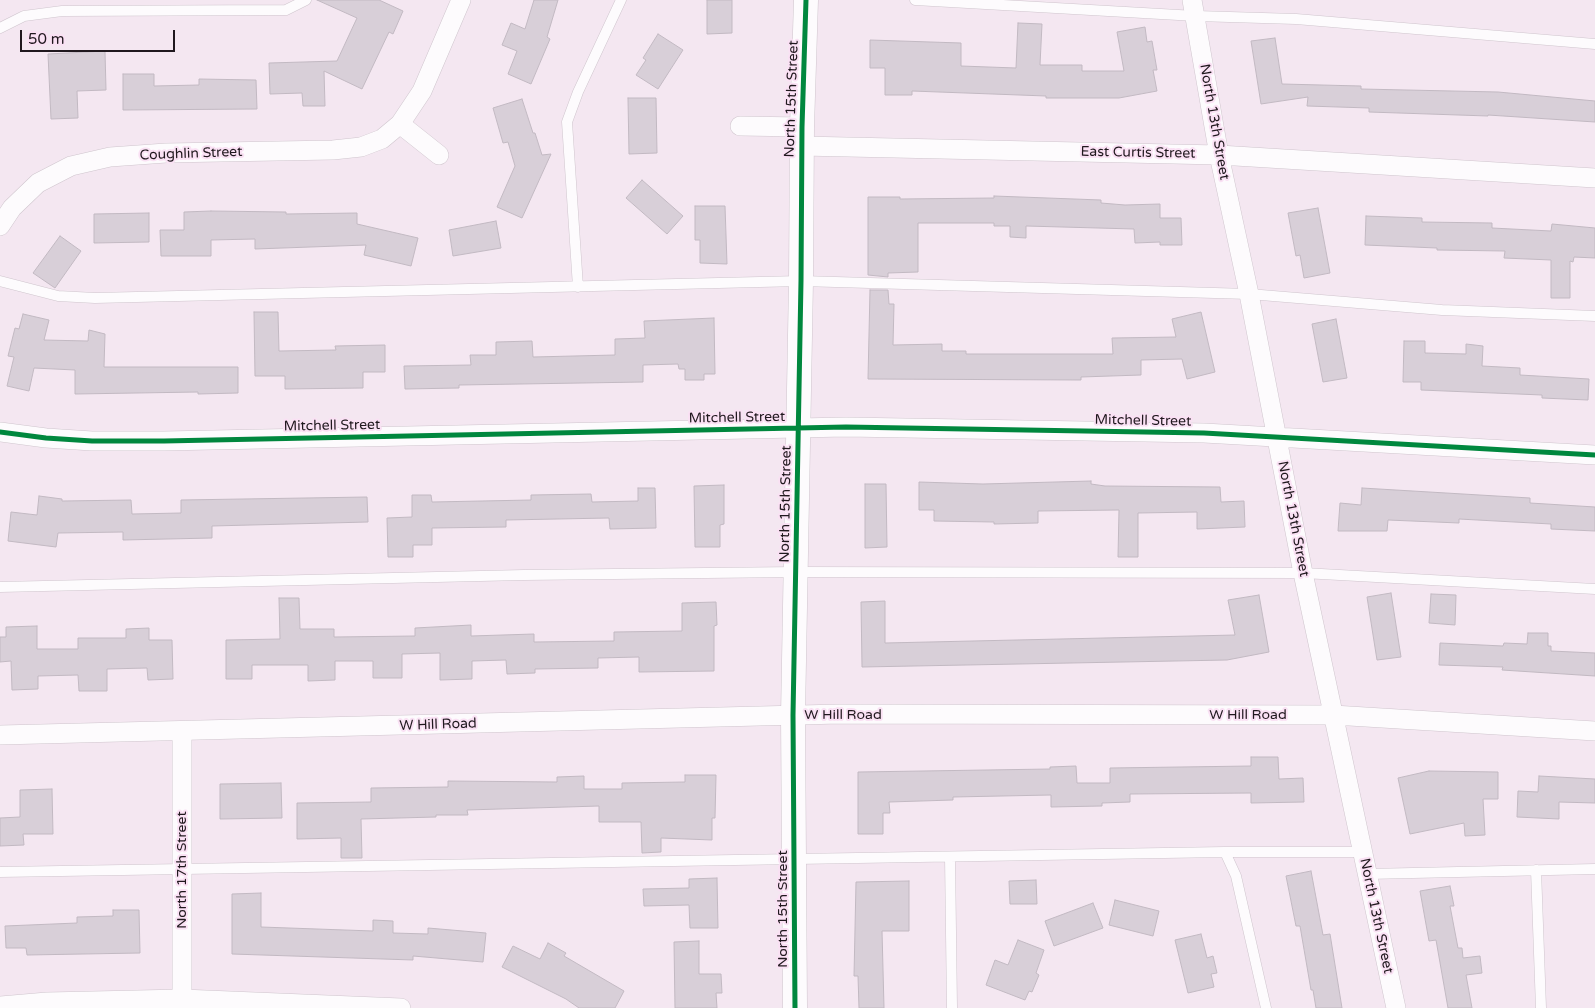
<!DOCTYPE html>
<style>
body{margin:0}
#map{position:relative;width:1595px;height:1008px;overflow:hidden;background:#f4e7f1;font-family:"Varela Round",sans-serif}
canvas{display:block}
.scale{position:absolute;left:20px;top:30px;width:155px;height:22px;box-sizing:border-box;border:2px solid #20181e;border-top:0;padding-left:6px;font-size:15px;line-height:18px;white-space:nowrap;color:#20181e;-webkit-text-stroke:4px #fae1f4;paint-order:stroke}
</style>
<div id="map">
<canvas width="1595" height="1008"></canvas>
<div class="scale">50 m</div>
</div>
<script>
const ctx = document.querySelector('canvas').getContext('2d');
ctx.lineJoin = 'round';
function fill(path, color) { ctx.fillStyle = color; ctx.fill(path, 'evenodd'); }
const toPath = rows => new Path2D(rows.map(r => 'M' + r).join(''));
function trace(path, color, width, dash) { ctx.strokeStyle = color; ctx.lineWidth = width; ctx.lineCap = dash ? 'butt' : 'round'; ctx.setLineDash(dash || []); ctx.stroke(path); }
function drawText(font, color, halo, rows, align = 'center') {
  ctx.font = font + ' "Varela Round",sans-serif'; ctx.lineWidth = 4; ctx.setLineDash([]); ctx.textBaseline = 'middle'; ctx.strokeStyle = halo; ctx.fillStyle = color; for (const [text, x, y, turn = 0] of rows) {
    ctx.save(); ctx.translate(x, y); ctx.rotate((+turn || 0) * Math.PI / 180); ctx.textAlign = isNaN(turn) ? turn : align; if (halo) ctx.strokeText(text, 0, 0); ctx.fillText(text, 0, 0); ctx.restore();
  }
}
const building = toPath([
 [317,0,379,0,403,11,393,34,389,32,362,89,324,71,325,106,303,106,302,93,270,94,269,63,337,61,357,18,317,0],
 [534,0,558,0,547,37,550,39,531,84,508,74,517,51,502,45,511,23,525,29,534,0],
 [707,0,732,0,732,33,707,34,707,0],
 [1018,23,1042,24,1040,65,1082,65,1082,71,1124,71,1117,32,1145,27,1147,42,1152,41,1157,70,1153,70,1157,91,1119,98,1046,98,1046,96,912,91,912,95,885,95,885,68,870,68,870,40,961,43,961,66,1016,68,1018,23],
 [658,34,683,50,658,89,636,75,646,60,643,58,658,34],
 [1275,38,1282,84,1361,86,1361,89,1498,92,1595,101,1595,122,1488,115,1488,116,1369,112,1369,108,1307,106,1308,97,1261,104,1251,41,1275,38],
 [105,51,106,90,77,91,78,118,51,119,48,54,105,51],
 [123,74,154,74,154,86,199,85,199,79,256,80,257,109,123,110,123,74],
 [628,98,656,98,657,153,629,154,628,98],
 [522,99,533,133,535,133,542,155,551,154,522,218,497,207,515,166,508,142,503,143,493,108,522,99],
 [642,180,683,216,667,234,626,198,642,180],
 [994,196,1101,200,1101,203,1125,205,1160,204,1160,218,1181,218,1182,245,1160,245,1160,242,1135,243,1134,229,1026,226,1026,238,1010,237,1010,226,994,226,994,223,918,223,918,272,888,273,888,277,868,275,868,197,900,197,900,199,994,198,994,196],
 [695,206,725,206,727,264,700,263,700,240,695,240,695,206],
 [1318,208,1330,273,1304,278,1300,255,1296,256,1288,213,1318,208],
 [211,211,286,212,286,214,357,213,357,224,418,238,411,266,364,255,366,245,255,249,255,239,211,240,211,256,161,256,160,230,184,230,184,212,211,211],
 [149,213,149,242,94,243,94,214,149,213],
 [1366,216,1422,218,1422,222,1492,223,1492,228,1551,231,1552,224,1595,228,1595,258,1574,257,1573,262,1570,261,1570,298,1551,298,1551,260,1504,258,1505,251,1437,250,1437,248,1365,245,1366,216],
 [496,221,501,248,453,256,449,230,496,221],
 [60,236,81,251,55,288,33,273,60,236],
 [870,290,888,290,889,304,894,304,893,345,942,344,942,351,966,351,966,354,1113,354,1112,338,1176,337,1172,319,1201,312,1215,372,1187,379,1182,359,1141,360,1141,375,1081,377,1081,380,868,379,870,290],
 [254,312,278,312,279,351,336,350,335,346,385,345,385,372,363,372,363,388,285,389,285,376,255,376,254,312],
 [23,314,49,320,44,340,88,341,89,330,105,334,104,367,238,367,238,393,198,394,198,392,75,394,75,370,34,368,29,391,7,386,14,357,8,356,15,328,19,329,23,314],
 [714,318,715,374,704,374,704,380,685,380,685,369,679,369,678,364,643,365,643,382,459,385,459,388,405,389,404,366,471,365,470,355,496,355,496,342,532,341,533,357,615,355,615,339,645,338,644,321,714,318],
 [1336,319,1347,378,1323,382,1312,324,1336,319],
 [1404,341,1425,341,1425,353,1466,354,1466,344,1483,346,1482,366,1520,368,1520,375,1589,379,1588,400,1542,398,1542,395,1421,390,1421,382,1403,382,1404,341],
 [1091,481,1091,484,1105,486,1220,487,1221,502,1244,501,1245,527,1197,529,1197,512,1138,513,1138,557,1118,557,1119,510,1038,511,1038,523,994,524,994,522,934,521,934,510,919,510,919,482,983,484,1091,481],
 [865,484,886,484,887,547,865,548,865,484],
 [724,485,724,524,720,525,720,547,695,547,694,486,724,485],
 [638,488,655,488,656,528,610,529,609,518,506,520,506,527,432,528,432,545,413,545,413,557,388,557,387,518,412,517,412,495,431,495,432,502,531,500,531,495,591,494,592,502,638,501,638,488],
 [1362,488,1530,498,1530,503,1595,507,1595,531,1551,529,1551,524,1459,519,1459,523,1388,520,1387,531,1338,531,1340,503,1361,505,1362,488],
 [39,496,62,499,62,501,131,500,132,514,181,513,181,500,367,497,368,522,212,526,212,538,123,540,123,532,58,533,56,547,8,541,11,512,37,515,39,496],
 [1391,593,1401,657,1377,660,1367,597,1391,593],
 [1431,594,1456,595,1455,625,1429,623,1431,594],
 [1259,595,1269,652,1227,660,862,667,861,602,885,601,885,643,1235,635,1228,600,1259,595],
 [279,598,299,598,300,629,334,629,334,637,415,636,415,628,471,625,471,636,534,634,534,642,614,641,614,632,682,631,682,603,716,602,717,625,714,626,714,671,639,672,639,657,598,658,598,668,535,669,535,673,507,674,506,660,472,661,472,679,440,680,440,653,402,654,402,678,373,678,373,661,335,661,335,680,308,681,308,665,252,665,252,679,226,679,226,640,280,639,279,598],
 [37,626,37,649,78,649,78,638,126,638,126,629,149,628,149,640,172,640,173,679,148,680,147,668,107,669,107,691,79,691,78,675,38,676,38,689,12,690,11,661,0,662,0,637,6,637,6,627,37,626],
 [1528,633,1548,633,1548,646,1551,646,1551,651,1595,653,1595,676,1502,670,1503,667,1439,665,1440,643,1503,646,1504,643,1527,644,1528,633],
 [1251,757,1278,757,1279,779,1303,778,1304,802,1251,803,1251,793,1130,794,1130,802,1102,803,1102,806,1051,807,1051,795,953,797,953,800,889,802,890,813,883,813,883,834,858,834,858,772,1050,769,1050,767,1076,766,1077,783,1110,783,1110,768,1251,766,1251,757],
 [1429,771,1498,772,1498,799,1483,799,1485,835,1465,836,1464,823,1410,834,1398,778,1429,771],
 [685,775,716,775,715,818,712,818,712,840,661,838,661,852,642,853,641,822,599,822,599,806,467,810,468,815,436,815,436,817,361,819,362,858,341,858,341,838,297,839,297,803,371,802,371,788,448,787,448,781,557,782,557,777,584,776,584,789,622,789,622,783,685,782,685,775],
 [1539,776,1595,779,1595,803,1559,802,1559,819,1517,817,1518,791,1538,792,1539,776],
 [281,783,282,818,220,819,220,784,281,783],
 [52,789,53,834,23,834,24,845,0,846,0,818,20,817,20,790,52,789],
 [1311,871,1323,935,1330,934,1342,1008,1316,1008,1313,990,1311,990,1300,926,1296,926,1286,876,1311,871],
 [717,878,718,928,690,928,689,905,644,906,643,889,689,888,689,879,717,878],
 [1036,880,1037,904,1010,904,1009,881,1036,880],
 [909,881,909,931,882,931,884,1008,859,1008,858,976,854,976,856,882,909,881],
 [1450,886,1454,906,1450,906,1458,948,1462,948,1463,958,1480,956,1482,973,1466,975,1472,1008,1448,1008,1436,940,1429,941,1420,891,1450,886],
 [261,893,261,927,373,931,373,920,393,921,393,933,428,934,428,928,486,933,483,962,413,956,413,960,232,954,232,894,261,893],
 [1115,900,1159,911,1153,936,1109,925,1115,900],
 [1093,903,1103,928,1054,946,1045,921,1093,903],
 [113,910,139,910,140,953,27,955,26,948,6,948,5,926,77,923,77,917,113,916,113,910],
 [1201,934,1207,958,1213,956,1217,973,1211,974,1214,987,1188,993,1175,940,1201,934],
 [1018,940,1044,950,1036,973,1039,975,1032,992,1029,991,1025,1000,986,985,995,960,1008,965,1018,940],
 [699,941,699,974,721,974,722,993,716,993,717,1008,675,1008,674,942,699,941],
 [548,943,566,953,564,956,624,991,615,1008,579,1008,566,999,502,967,513,946,540,959,548,943]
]);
fill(building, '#d8cfd8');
trace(building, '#c2b9c2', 1);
const service = toPath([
 [915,0,1196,16,1296,19,1595,44],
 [0,28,24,16,62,11,286,10,306,0],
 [0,281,58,296,95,298,801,281,1249,294,1442,310,1595,316],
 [578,287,567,122,578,92,621,0],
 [0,587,524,575,796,572,1303,573,1595,589],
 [1225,852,1236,876,1266,1008],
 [950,857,952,1008],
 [1536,870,1541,1008],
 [0,872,1225,852,1362,852],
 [1367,874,1595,869]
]);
const minor = toPath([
 [1192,0,1219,155,1249,294,1303,573,1396,1008],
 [400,124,439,155],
 [740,126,802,127],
 [801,146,1219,155,1595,178],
 [0,226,12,208,38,183,71,166,110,157,166,153,333,150,361,147,382,139,400,124,422,91,461,0],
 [0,432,46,438,92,441,164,441,846,427,1204,433,1595,455],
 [182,732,182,1008],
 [0,735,840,714,1333,715,1595,731],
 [0,1006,47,1002,182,999,401,1008]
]);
const tertiary = toPath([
 [795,1008,793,715,801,281,802,127,806,0]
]);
trace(service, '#cfc5cd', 11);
trace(minor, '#cfc5cd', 20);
trace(tertiary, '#cfc5cd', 25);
trace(service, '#fdfbfd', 10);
trace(minor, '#fdfbfd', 19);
trace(tertiary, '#fdfbfd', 24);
trace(toPath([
 [0,432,46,438,92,441,164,441,846,427,1204,433,1595,455],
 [795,1008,793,715,801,281,802,127,806,0]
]), '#00873e', 5);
drawText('14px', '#20181e', '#fae1f4', [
 ["North 15th Street",792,99,-88],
 ["North 13th Street",1214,122,80],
 ["East Curtis Street",1138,153,1],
 ["Coughlin Street",191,154,-2],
 ["Mitchell Street",737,418,-1],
 ["Mitchell Street",1143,421,1],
 ["Mitchell Street",332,426,-1],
 ["North 15th Street",786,504,-89],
 ["North 13th Street",1293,519,79],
 ["W Hill Road",843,715],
 ["W Hill Road",1248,715],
 ["W Hill Road",438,725,-2],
 ["North 17th Street",182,870,-90],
 ["North 15th Street",783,909,-90],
 ["North 13th Street",1376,916,78]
]);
</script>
